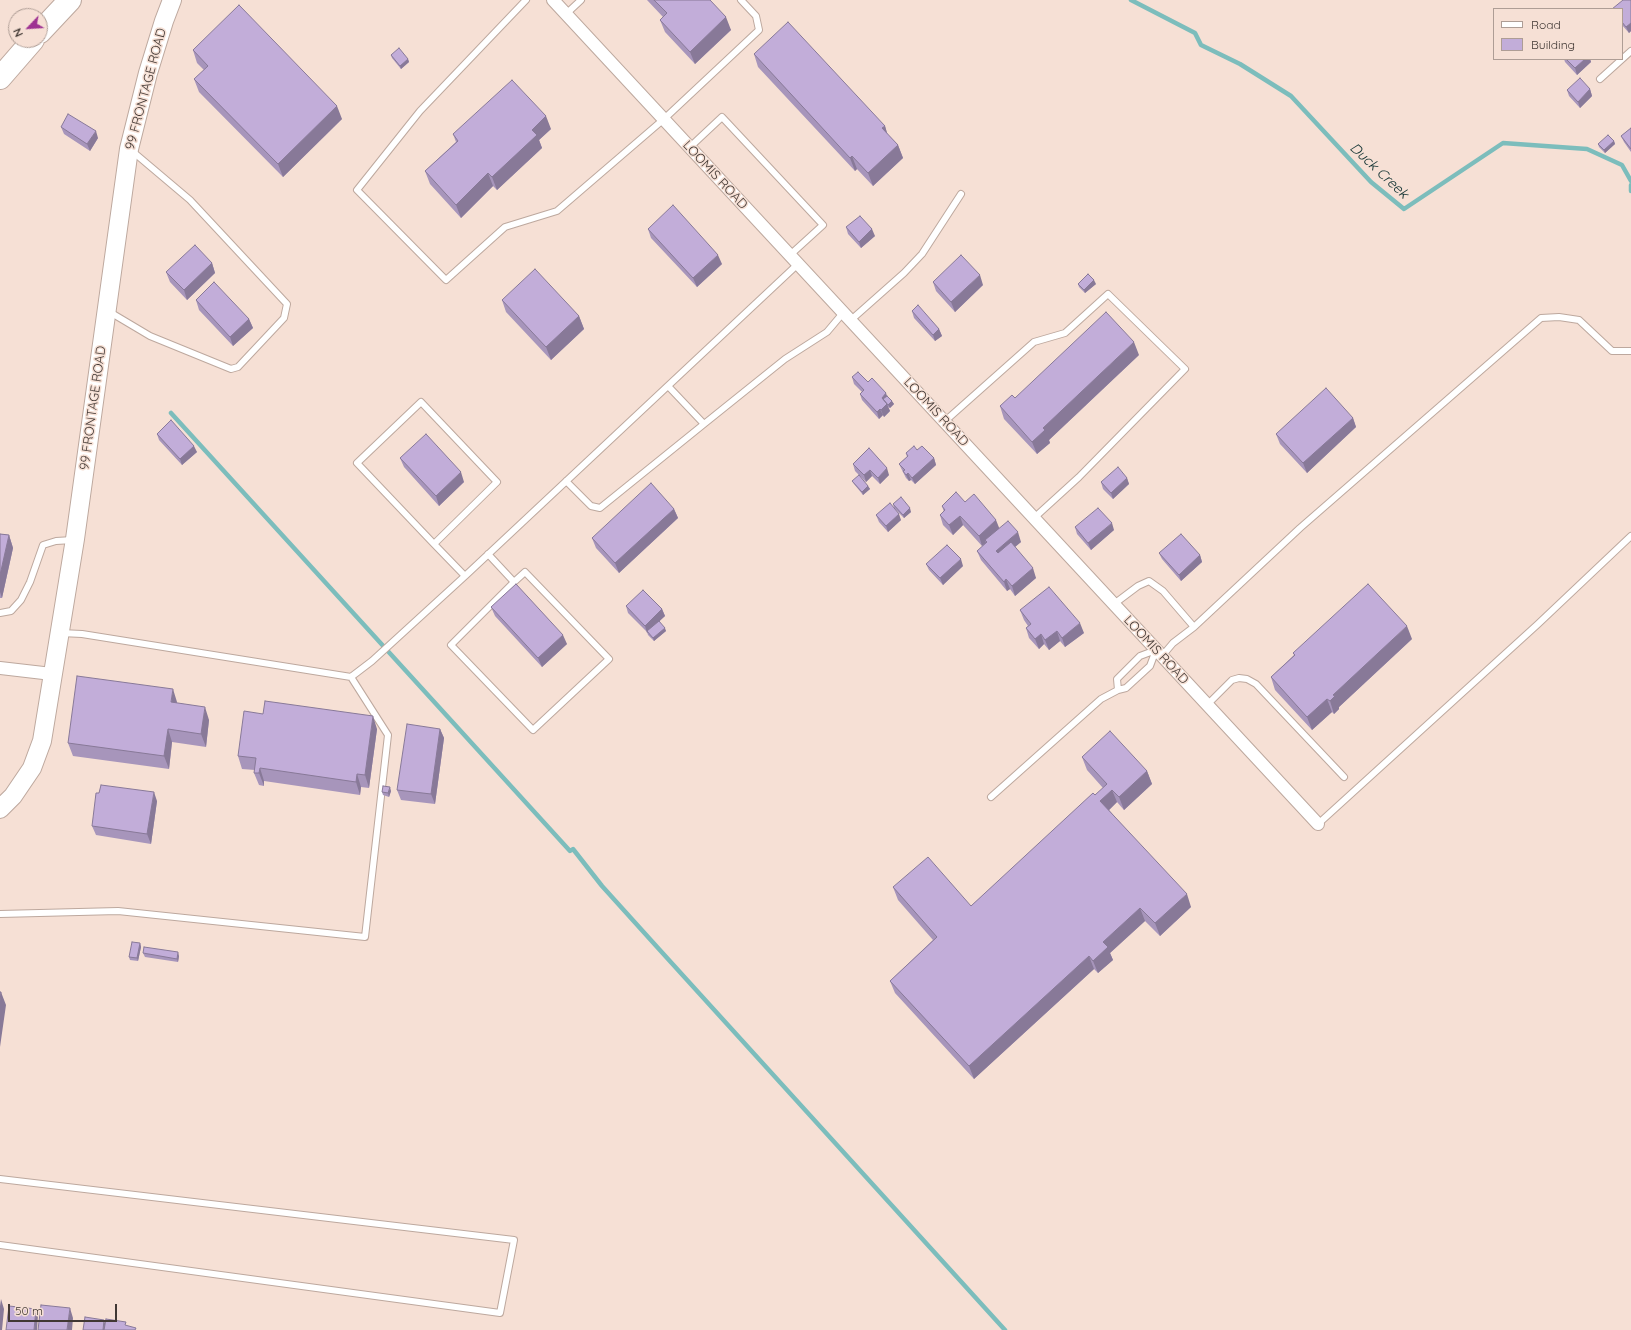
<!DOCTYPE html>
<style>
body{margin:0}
#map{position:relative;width:1631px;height:1330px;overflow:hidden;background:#f6e0d5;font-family:Quicksand,sans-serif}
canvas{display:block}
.legend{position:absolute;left:1493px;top:8px;width:130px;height:52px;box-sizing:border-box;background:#f6e0d5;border:1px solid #ae9d95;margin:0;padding:5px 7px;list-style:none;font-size:12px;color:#413834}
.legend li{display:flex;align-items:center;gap:8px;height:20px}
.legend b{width:20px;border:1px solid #ae9d95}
.north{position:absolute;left:8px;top:8px;width:40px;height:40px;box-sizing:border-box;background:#f6e0d5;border:1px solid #ae9d95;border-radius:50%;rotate:245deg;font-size:11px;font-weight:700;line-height:16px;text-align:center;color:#413834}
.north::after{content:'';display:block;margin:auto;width:14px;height:18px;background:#9e3292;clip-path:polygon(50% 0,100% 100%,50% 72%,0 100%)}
.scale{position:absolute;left:8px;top:1304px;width:109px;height:18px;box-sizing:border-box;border:2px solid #413834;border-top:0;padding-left:5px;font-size:12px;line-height:14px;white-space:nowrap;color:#413834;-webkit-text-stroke:3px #f6e0d5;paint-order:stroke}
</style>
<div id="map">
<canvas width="1631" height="1330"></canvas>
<ul class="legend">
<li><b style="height:5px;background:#fff"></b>Road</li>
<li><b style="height:11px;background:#c2add9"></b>Building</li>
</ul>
<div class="north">N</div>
<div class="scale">50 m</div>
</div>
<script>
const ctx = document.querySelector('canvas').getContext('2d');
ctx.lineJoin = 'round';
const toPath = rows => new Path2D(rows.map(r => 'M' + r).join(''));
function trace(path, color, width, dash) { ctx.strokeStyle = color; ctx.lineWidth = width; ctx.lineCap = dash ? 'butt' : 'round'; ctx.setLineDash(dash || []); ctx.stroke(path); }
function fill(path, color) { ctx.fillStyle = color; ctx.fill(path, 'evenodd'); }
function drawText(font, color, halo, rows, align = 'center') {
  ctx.font = font + ' Quicksand,sans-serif'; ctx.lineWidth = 3; ctx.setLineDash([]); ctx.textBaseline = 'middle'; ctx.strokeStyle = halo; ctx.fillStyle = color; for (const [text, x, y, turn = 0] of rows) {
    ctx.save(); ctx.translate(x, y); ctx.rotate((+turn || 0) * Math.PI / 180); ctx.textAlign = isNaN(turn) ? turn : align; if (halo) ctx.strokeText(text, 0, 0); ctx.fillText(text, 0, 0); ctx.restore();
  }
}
trace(toPath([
 [1131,0,1195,33,1201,45,1240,64,1291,96,1371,182,1404,209,1503,143,1587,149,1622,165,1631,181],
 [1631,185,1631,191],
 [171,413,570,851,573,849,602,886,658,948,1005,1330]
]), '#7cbdbc', 4.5);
const lane = toPath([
 [526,0,420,111,357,190,446,280,505,227,557,211,664,119,759,30,756,16,741,0],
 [566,14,581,0],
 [1600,79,1631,51],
 [690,147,722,117,823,225,790,255],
 [108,311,150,336,231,369,238,367,284,318,287,304,190,200,132,151],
 [851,320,904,273,922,254,961,194],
 [668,386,704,424,785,359,827,332,843,313],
 [944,422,1034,342,1065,333,1108,294,1185,369,1079,477,1034,518],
 [566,481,591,506,600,508,704,424],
 [434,544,497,482,421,402,357,463,434,544,465,576,798,264],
 [488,554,514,582,451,645,533,730,609,659,525,572,514,582],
 [1114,604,1138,586,1149,581,1163,591,1194,627],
 [0,613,11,611,21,600,30,582,43,545,56,541,73,540],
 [1156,650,1150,666,1126,688,1118,690,1117,679,1140,656,1156,650],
 [1162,656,1173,643,1194,627,1300,528,1541,318,1559,317,1579,320,1612,351,1631,351],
 [351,677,372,661,465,576],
 [1207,705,1232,680,1239,678,1247,679,1256,684,1344,777],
 [991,797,1101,699,1118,690],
 [1318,824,1538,624,1631,536],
 [0,914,118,911,365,937,388,735,351,677,82,634,61,633],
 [0,1179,514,1240,500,1313,0,1245]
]);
const street = toPath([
 [553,0,1318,824],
 [0,668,52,674]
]);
const secondary = toPath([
 [0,809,13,796,32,768,42,741,75,539,129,149,148,73,164,21,172,0]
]);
const highway = toPath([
 [40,32,70,0],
 [0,78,33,40]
]);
trace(lane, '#bda89e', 8);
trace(street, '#bda89e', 14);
trace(secondary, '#bda89e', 20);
trace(highway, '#bda89e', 24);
trace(lane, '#fff', 6);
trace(street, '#fff', 12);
trace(secondary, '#fff', 18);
trace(highway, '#fff', 22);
fill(toPath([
 [647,0,710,0,731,30,695,64,665,32,660,20,663,17],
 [1631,0,1631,31,1629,33,1622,25,1622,9],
 [193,50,342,119,283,177,199,92,194,79,204,70,197,63],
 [754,54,885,126,887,134,898,145,903,158,873,186,857,169,855,171,758,67],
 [391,55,408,59,409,62,401,69,392,58],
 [1564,59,1590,59,1591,62,1577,75,1565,62],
 [1590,89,1592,96,1580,108,1569,96,1567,90],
 [61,127,98,138,90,151,64,134],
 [1631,128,1631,152,1624,142,1621,136],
 [551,129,539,140,542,148,497,190,493,186,461,218,430,184,425,171,456,142,453,134],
 [1614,141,1615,144,1605,153,1599,147,1598,144],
 [846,227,875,236,861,248,848,234],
 [648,229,722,264,697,287,651,238],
 [212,263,215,273,187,300,170,282,166,272],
 [933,282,983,285,955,312,936,291],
 [1078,284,1096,284,1085,293,1079,287],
 [196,300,249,319,253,328,233,346,199,310],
 [502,300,579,316,584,329,551,360,506,312],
 [912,311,939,329,942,336,935,341,914,318],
 [1139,355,1049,440,1050,443,1037,454,1004,419,1000,406,1015,398],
 [852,377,868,382,887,396,894,404,890,408,888,407,890,411,884,417,883,415,879,419,862,400,860,394,862,392,854,384],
 [1353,418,1356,427,1307,473,1280,444,1276,434],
 [157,434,197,452,182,465,159,440],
 [917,450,934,458,936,465,915,484,911,480,909,481,906,478,899,464,907,457,906,453],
 [400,458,464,482,439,506,404,467],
 [853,464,889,475,880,484,872,476,866,482,855,471],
 [1127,478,1129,484,1113,499,1103,489,1101,482],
 [852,481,868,486,870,489,863,495,854,484],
 [965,502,999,528,1021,542,1015,547,1036,578,1015,596,1010,589,1007,591,981,560,977,551,986,543,982,546,963,525,953,535,943,525,940,515,944,512,942,506],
 [893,504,911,512,904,518,894,508],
 [674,509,678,518,619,573,596,548,592,538],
 [876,515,901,520,888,532,879,522],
 [1075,527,1114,530,1091,550,1077,534],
 [0,534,9,535,13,548,2,598,0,598],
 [1159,553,1200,555,1202,562,1181,581,1162,559],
 [926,564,963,566,943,585,929,570],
 [626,606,662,609,665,616,659,621,666,631,654,641,648,635,647,632,628,613],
 [491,607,567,644,542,667,495,616],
 [1020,610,1084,633,1065,647,1060,641,1049,650,1044,644,1039,649,1029,638,1026,628,1028,626,1024,620],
 [1412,639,1339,707,1339,709,1334,714,1332,712,1312,730,1275,690,1271,677,1294,655,1293,653],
 [177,702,177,703,209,720,206,747,172,742,169,769,73,756,68,743],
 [377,729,369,788,361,787,360,795,264,781,264,786,259,785,254,773,255,770,242,769,238,756],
 [440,729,444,738,435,804,401,800,397,790],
 [1082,757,1147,771,1152,784,1124,810,1117,802,1109,810,1191,907,1160,936,1145,921,1110,953,1113,960,1098,973,1094,969,974,1079,895,993,890,981,933,940,898,900,893,887,971,906,1103,788,1087,770],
 [391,791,389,797,383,795,382,792],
 [157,801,151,844,96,835,92,826],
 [140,943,141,947,138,961,130,960,129,957],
 [143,953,179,956,178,962,145,957]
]), '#a795bb');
fill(toPath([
 [726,17,731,30,695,64,690,52],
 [1631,23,1631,31,1629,33,1626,27],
 [408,59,409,62,401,69,400,66],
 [1585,59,1590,59,1591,62,1577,75,1575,68],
 [1590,89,1592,96,1580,108,1578,102],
 [337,106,342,119,283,177,278,164],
 [546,116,551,129,539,140,542,148,497,190,492,177,532,130],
 [885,126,889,139,882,128],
 [96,131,98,138,90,151,87,144],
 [1614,141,1615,144,1605,153,1604,150],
 [898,145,903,158,873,186,868,173],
 [852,156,857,169,855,171,850,158],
 [488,173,493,186,461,218,456,205],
 [872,229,875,236,861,248,859,242],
 [718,255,722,264,697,287,693,278],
 [212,263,215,273,187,300,184,290],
 [980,275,983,285,955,312,951,302],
 [1094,280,1096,284,1085,293,1084,290],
 [579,316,584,329,551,360,546,347],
 [249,319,253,328,233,346,230,337],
 [939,329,942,336,935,341,933,335],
 [1134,342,1139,355,1049,440,1050,443,1037,454,1032,442,1043,428],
 [886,393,888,399,885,403,882,398],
 [892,401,894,404,890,408,888,405],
 [887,404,890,411,884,417,881,410],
 [880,409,883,415,879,419,877,412],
 [1353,418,1356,427,1307,473,1303,463],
 [194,446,197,452,182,465,180,459],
 [934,458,936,465,915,484,912,478],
 [887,468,889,475,880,484,878,478],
 [870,470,872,476,866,482,864,475],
 [461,472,464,482,439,506,436,496],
 [908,473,911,480,909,481,906,475],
 [1127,478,1129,484,1113,499,1111,493],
 [868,486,870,489,863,495,862,492],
 [910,508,911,512,904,518,903,515],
 [674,509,678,518,619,573,615,563],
 [899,514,901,520,888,532,886,526],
 [960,516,963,525,953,535,949,525],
 [996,520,1000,530,985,540,986,543,982,546,979,536],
 [1112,523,1114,530,1091,550,1088,543],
 [1018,532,1021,542,999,560,996,551],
 [9,535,13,548,2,598,0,592,0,575],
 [1200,555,1202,562,1181,581,1179,575],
 [961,559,963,566,943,585,940,578],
 [1033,568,1036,578,1015,596,1012,586],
 [1006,579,1010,589,1007,591,1004,582],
 [662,609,665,616,647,633,645,626],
 [1080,623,1084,633,1065,647,1062,638],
 [1407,626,1412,639,1339,707,1339,709,1334,714,1330,701,1333,695],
 [665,628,666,631,654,641,653,638],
 [1057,631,1060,641,1049,650,1045,640],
 [1041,634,1044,644,1039,649,1035,639],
 [563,635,567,644,542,667,538,658],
 [173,689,177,702,176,715,171,702],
 [1327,699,1332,712,1312,730,1307,717],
 [205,707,209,720,206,747,201,734],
 [373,716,377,729,369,788,365,775],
 [168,729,172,742,169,769,164,756],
 [440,729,444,738,435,804,431,794],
 [260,768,264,781,264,786,259,773],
 [1147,771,1152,784,1124,810,1119,797],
 [357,774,361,787,360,795,356,782],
 [390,787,391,791,389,797,388,793],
 [1112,790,1117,802,1105,814,1100,801],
 [154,792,157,801,151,844,147,834],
 [1187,894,1191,907,1160,936,1155,923],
 [1140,908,1145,921,1110,953,1113,960,1098,973,1093,961,1103,942],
 [140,943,141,947,138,961,137,958],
 [178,952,179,956,178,962,177,959],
 [1089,956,1094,969,974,1079,969,1066],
 [1,992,6,1005,0,1047,0,1001],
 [1,1299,4,1309,2,1330,0,1330,0,1306],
 [70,1308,73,1318,72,1330,67,1330],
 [36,1309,38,1315,37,1330,34,1330],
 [104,1320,106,1327,106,1330,103,1330]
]), '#887998');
const building = toPath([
 [654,0,710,0,726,17,690,52,660,20,667,13,654,0],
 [1623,0,1631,0,1631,23,1626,27,1622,22,1622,9,1612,9,1623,0],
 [239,5,337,106,278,164,194,79,208,66,193,50,239,5],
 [788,22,885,126,882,128,898,145,868,173,852,156,850,158,754,54,788,22],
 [399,48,408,59,400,66,391,55,399,48],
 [1566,59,1585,59,1575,68,1566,59],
 [1580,78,1590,89,1578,102,1567,90,1580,78],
 [512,80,546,116,532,130,537,135,492,177,488,173,456,205,425,171,458,141,453,134,512,80],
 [68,114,96,131,87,144,61,127,68,114],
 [1631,128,1631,149,1621,136,1631,128],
 [1608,135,1614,141,1604,150,1598,144,1608,135],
 [673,205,718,255,693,278,648,229,673,205],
 [860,216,872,229,859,242,846,227,860,216],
 [195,245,212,263,184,290,166,272,195,245],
 [961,255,980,275,951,302,933,282,961,255],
 [535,269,579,316,546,347,502,300,535,269],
 [1088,274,1094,280,1084,290,1078,284,1088,274],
 [214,282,249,319,230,337,196,300,214,282],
 [918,305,939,329,933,335,912,311,918,305],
 [1106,312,1134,342,1043,428,1045,430,1032,442,1000,406,1012,395,1015,398,1106,312],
 [858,372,868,382,872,378,886,393,882,398,887,404,881,410,880,409,877,412,860,394,864,390,852,377,858,372],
 [1326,388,1353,418,1303,463,1276,434,1326,388],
 [887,396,892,401,888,405,883,399,887,396],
 [171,420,194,446,180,459,157,434,171,420],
 [426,434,461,472,436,496,400,458,426,434],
 [914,446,917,450,922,446,934,458,912,478,908,473,906,475,903,471,905,470,899,464,908,456,906,453,914,446],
 [869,448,887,468,878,478,870,470,864,475,853,464,869,448],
 [1118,467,1127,478,1111,493,1101,482,1118,467],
 [859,475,868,486,862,492,852,481,859,475],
 [651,483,674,509,615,563,592,538,651,483],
 [956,492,965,502,974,494,996,520,979,536,960,516,949,525,940,515,945,510,942,506,956,492],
 [901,497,910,508,903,515,893,504,901,497],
 [890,503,899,514,886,526,876,515,890,503],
 [1098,508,1112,523,1088,543,1075,527,1098,508],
 [1008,521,1018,532,996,551,998,553,1011,542,1033,568,1012,586,1006,579,1004,582,977,551,987,542,985,540,1008,521],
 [0,534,9,535,0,575,0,534],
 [1181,534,1200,555,1179,575,1159,553,1181,534],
 [947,545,961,559,940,578,926,564,947,545],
 [516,584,563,635,538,658,491,607,516,584],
 [1368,584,1407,626,1333,695,1335,696,1330,701,1327,699,1307,717,1271,677,1295,655,1293,653,1368,584],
 [1049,587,1080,623,1062,638,1057,631,1045,640,1041,634,1035,639,1026,628,1031,624,1020,610,1049,587],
 [643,590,662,609,645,626,626,606,643,590],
 [659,621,665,628,653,638,647,631,659,621],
 [77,676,173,689,171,702,205,707,201,734,168,729,164,756,68,743,77,676],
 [265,701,373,716,365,775,357,774,356,782,260,768,259,773,254,773,256,758,238,756,244,711,263,714,265,701],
 [407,724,440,729,431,794,397,790,407,724],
 [1110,731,1147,771,1119,797,1112,790,1100,801,1187,894,1155,923,1140,908,1103,942,1108,947,1093,961,1089,956,969,1066,890,981,937,937,893,887,928,857,971,906,1093,793,1095,795,1107,784,1082,757,1110,731],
 [101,785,154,792,147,834,92,826,96,793,99,793,101,785],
 [383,786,390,787,388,793,382,792,383,786],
 [132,942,140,943,137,958,129,957,132,942],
 [144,947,178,952,177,959,143,953,144,947],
 [0,992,1,992,0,1001,0,992],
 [41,1305,70,1308,67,1330,38,1330,41,1305],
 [9,1306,36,1309,34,1330,6,1330,9,1306],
 [85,1317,104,1320,103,1330,83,1330,85,1317],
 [106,1319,126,1322,125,1325,136,1328,135,1330,104,1330,106,1319]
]);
fill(building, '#c2add9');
trace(building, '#887998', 1);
drawText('13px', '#413834', '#f6e0d5', [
 ["99 FRONTAGE ROAD",146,89,-75],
 ["LOOMIS ROAD",715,175,47],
 ["99 FRONTAGE ROAD",93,408,-82],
 ["LOOMIS ROAD",936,412,47],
 ["LOOMIS ROAD",1156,650,47]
]);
drawText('italic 14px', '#103131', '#f6e0d5', [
 ["Duck Creek",1379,171,43]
]);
</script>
